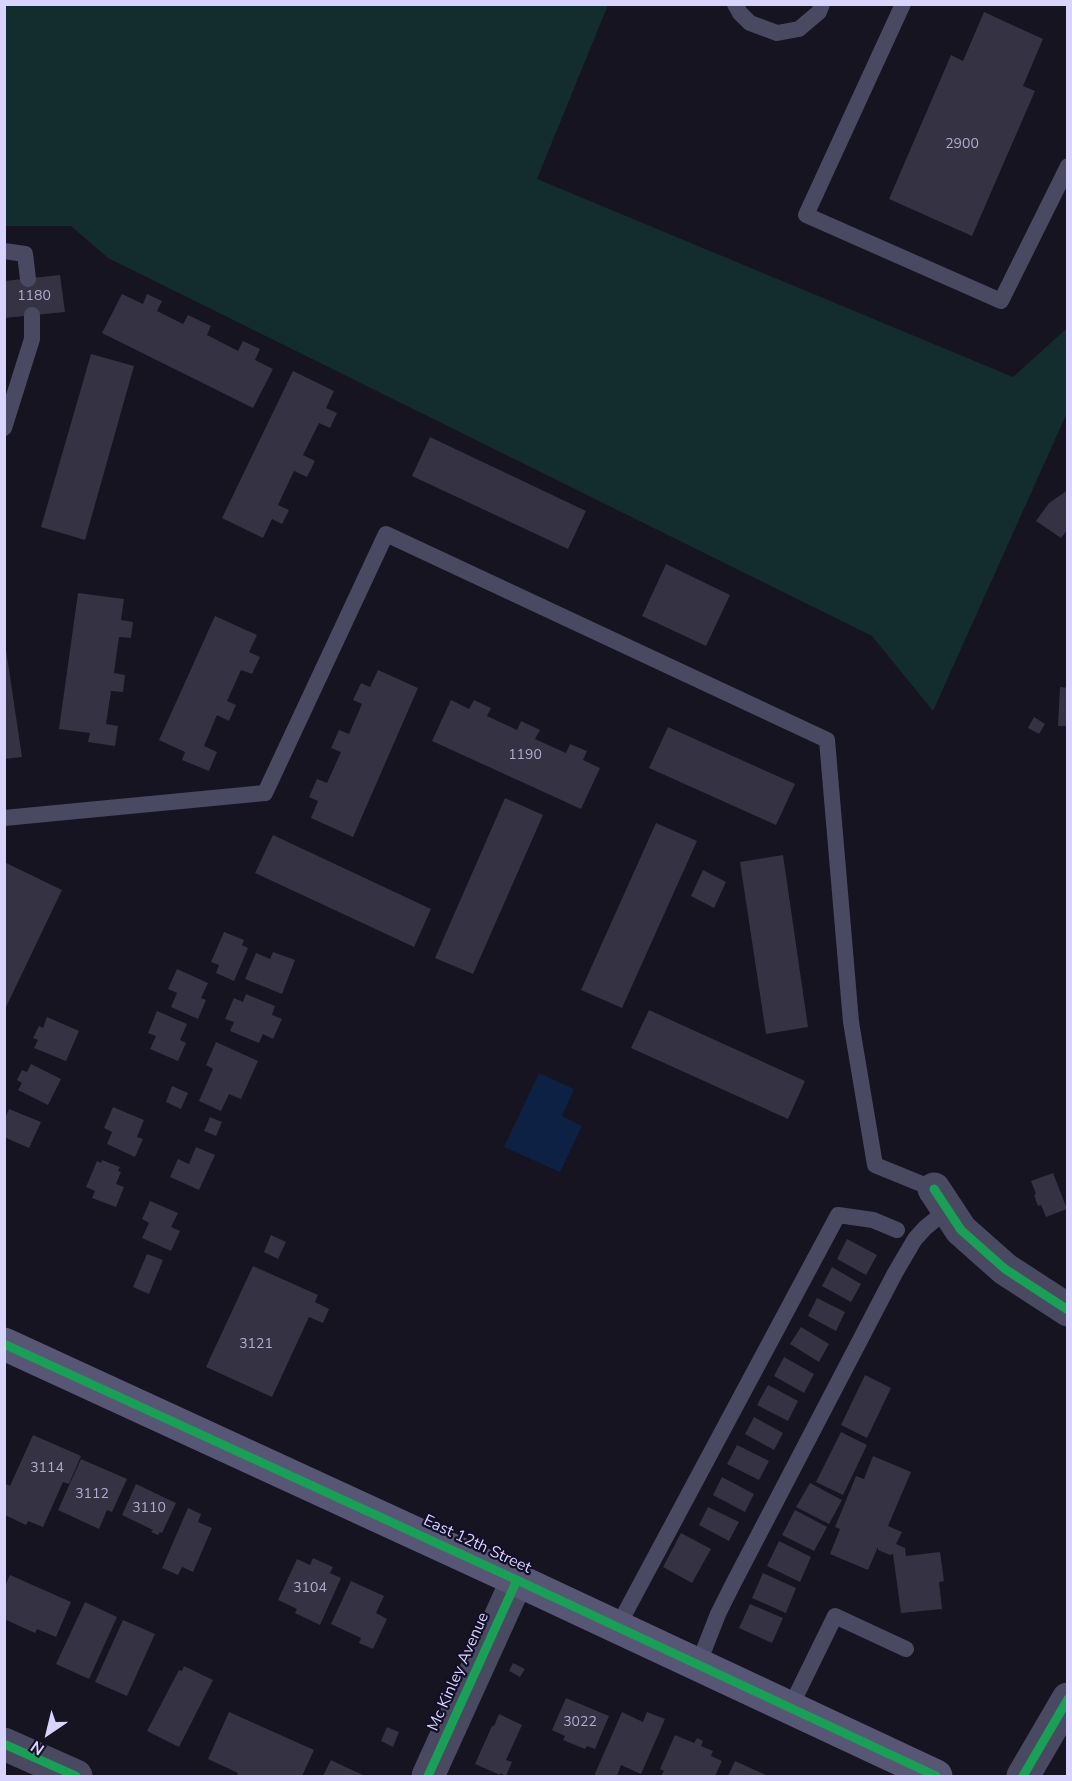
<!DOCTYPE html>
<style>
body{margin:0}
#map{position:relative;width:1072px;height:1781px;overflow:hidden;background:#161421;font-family:"Nunito Sans",sans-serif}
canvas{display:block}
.frame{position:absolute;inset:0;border:6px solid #d9d4ff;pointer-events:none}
.north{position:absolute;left:18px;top:1703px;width:60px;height:60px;-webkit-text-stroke:4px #130f26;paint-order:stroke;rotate:215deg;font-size:16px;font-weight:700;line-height:24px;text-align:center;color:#d9d4ff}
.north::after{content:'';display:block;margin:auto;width:21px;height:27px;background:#d9d4ff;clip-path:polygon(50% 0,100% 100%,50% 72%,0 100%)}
</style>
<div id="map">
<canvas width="1072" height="1781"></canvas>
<div class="frame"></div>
<div class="north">N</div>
</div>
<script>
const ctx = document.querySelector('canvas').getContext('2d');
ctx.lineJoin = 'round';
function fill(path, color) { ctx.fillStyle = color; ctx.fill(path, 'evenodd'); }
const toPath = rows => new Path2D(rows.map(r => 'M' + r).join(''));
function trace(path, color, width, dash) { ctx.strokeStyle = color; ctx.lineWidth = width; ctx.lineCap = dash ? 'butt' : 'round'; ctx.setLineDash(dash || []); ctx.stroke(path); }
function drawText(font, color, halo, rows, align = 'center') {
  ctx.font = font + ' "Nunito Sans",sans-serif'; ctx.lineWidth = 4.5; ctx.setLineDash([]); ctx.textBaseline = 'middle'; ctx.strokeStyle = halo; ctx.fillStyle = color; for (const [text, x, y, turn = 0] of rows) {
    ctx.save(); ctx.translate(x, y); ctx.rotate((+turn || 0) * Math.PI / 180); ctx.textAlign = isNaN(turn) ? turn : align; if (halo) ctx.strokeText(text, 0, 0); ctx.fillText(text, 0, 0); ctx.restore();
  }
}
fill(toPath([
 [4,5,608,5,537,179,1013,377,1067,328,1067,413,933,711,872,636,108,258,71,226,5,226]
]), '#132c2d');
fill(toPath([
 [539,1073,574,1089,562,1116,582,1126,560,1172,504,1147]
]), '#0d2144');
fill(toPath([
 [984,12,1043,39,1023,86,1035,91,972,236,889,199,951,55,963,61],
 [60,275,65,312,4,318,4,281],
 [122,294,143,304,147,294,162,301,157,311,183,324,188,315,211,326,207,335,238,351,243,341,260,349,255,360,273,369,253,408,102,333],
 [91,354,134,366,85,540,41,527],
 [293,371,334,391,326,408,337,413,330,428,319,423,303,455,315,461,307,477,294,471,278,505,289,510,282,524,272,519,263,538,222,518],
 [430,437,586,511,568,549,412,476],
 [1068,490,1068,529,1061,538,1036,521,1049,503],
 [666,564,730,595,706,646,642,616],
 [78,593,124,599,121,620,133,622,131,638,119,637,114,673,125,675,123,692,111,691,106,724,118,726,115,746,88,742,90,733,59,729],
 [215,616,257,635,249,652,260,657,252,674,241,670,227,701,236,705,229,721,217,715,204,746,217,752,209,771,182,760,185,752,159,740],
 [4,650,6,650,22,757,4,759],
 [378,670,418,688,353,837,311,818,318,801,309,797,317,779,327,783,341,752,331,748,339,730,349,734,362,704,353,700,361,683,370,687],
 [1060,687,1068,688,1068,726,1058,726],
 [451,700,469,709,474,700,491,708,487,716,517,730,521,721,540,730,535,739,566,753,570,744,587,751,583,760,600,768,581,809,432,741],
 [1034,717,1045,724,1039,734,1028,728],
 [668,727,795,784,776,825,649,768],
 [505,798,543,815,473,974,435,958],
 [656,823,697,841,622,1008,581,990],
 [273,835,431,909,414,947,255,873],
 [783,855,808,1027,766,1034,740,862],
 [4,862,62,890,6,1007,4,1006],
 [703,870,726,882,714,908,691,896],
 [224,932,244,940,242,945,248,948,234,981,216,973,219,965,211,962],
 [273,952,295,960,282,994,245,979,256,953,270,959],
 [177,969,208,983,201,998,206,1000,198,1019,171,1007,177,993,168,989],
 [246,994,275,1006,272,1015,282,1019,273,1039,263,1034,259,1043,230,1031,234,1022,225,1019,234,998,243,1002],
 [649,1010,805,1081,788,1119,631,1048],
 [157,1011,187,1024,180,1040,186,1043,178,1061,150,1049,156,1036,148,1033],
 [47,1017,79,1031,66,1061,34,1048,38,1040,33,1038,39,1026,43,1028],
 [216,1042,258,1061,241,1099,229,1094,221,1111,199,1101,213,1069,206,1065],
 [31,1064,61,1079,48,1105,18,1090,22,1083,17,1080,22,1070,27,1072],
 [172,1086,188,1093,181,1109,166,1102],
 [113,1107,144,1120,137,1137,143,1139,135,1157,107,1144,112,1132,104,1128],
 [9,1109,41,1122,29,1148,4,1137,4,1115,6,1116],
 [210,1117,222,1122,216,1136,204,1131],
 [196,1147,215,1155,199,1190,170,1177,178,1159,189,1164],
 [102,1160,120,1167,118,1171,121,1172,116,1184,124,1187,116,1207,92,1198,95,1191,86,1187,97,1161,101,1163],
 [1053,1173,1067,1209,1046,1217,1041,1205,1038,1206,1034,1195,1036,1194,1031,1181],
 [150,1201,178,1213,171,1227,180,1231,171,1251,142,1238,149,1223,142,1219],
 [271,1235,286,1242,278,1259,264,1252],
 [847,1239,877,1255,866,1275,837,1259],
 [147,1254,163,1260,149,1294,133,1287],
 [253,1266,318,1295,315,1302,329,1309,323,1323,309,1317,272,1397,206,1367],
 [832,1267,861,1284,851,1302,822,1286],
 [817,1298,845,1312,836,1331,808,1316],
 [801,1327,829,1344,819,1362,790,1344],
 [784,1357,814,1374,804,1393,774,1376],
 [865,1375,891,1388,867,1438,841,1425],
 [768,1385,798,1401,788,1421,757,1405],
 [754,1417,783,1433,774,1450,745,1434],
 [841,1432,867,1445,843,1495,816,1482],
 [33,1435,81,1456,69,1484,63,1482,43,1527,28,1521,26,1525,5,1515,6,1511,4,1510,4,1483,10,1486],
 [737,1445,769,1461,759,1480,727,1464],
 [873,1456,911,1472,888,1526,902,1532,896,1544,905,1548,906,1556,940,1552,944,1581,939,1582,942,1609,901,1613,893,1554,890,1555,878,1550,878,1547,868,1570,830,1554,840,1529,835,1527,856,1476,864,1479],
 [81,1459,127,1479,112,1512,107,1510,99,1529,58,1510],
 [722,1477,754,1494,745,1512,713,1495],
 [810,1483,842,1500,829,1524,796,1507],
 [136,1484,176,1503,162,1533,160,1532,158,1535,151,1532,153,1530,122,1515],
 [708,1507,739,1522,729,1541,699,1525],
 [188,1508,201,1514,198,1522,212,1528,193,1572,182,1567,178,1575,162,1568],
 [795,1510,827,1527,814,1551,782,1535],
 [681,1533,711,1549,692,1583,663,1567],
 [779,1541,811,1557,800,1582,767,1566],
 [313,1558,333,1567,330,1573,341,1578,320,1625,295,1613,297,1609,278,1600,297,1559,310,1565],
 [763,1573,796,1588,786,1613,752,1598],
 [10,1575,71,1602,56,1637,37,1629,35,1633,4,1619,4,1588],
 [351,1581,384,1596,376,1613,387,1619,373,1649,359,1643,361,1638,331,1624],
 [85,1602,117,1617,89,1679,56,1664],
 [750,1604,783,1618,772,1643,739,1628],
 [123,1620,155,1634,127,1696,95,1682],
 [513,1663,525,1669,520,1677,509,1671],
 [184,1666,213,1680,179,1747,147,1731,179,1670,182,1671],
 [566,1698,609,1716,595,1749,587,1746,585,1749,563,1740,565,1736,552,1730],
 [229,1712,314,1750,302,1776,236,1776,238,1773,208,1759],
 [622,1712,643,1722,647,1712,665,1719,641,1774,621,1765,617,1776,594,1776],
 [499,1714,522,1725,506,1760,512,1762,506,1776,500,1773,500,1775,475,1764,492,1726,494,1726],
 [387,1727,399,1732,393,1747,381,1741],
 [675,1735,694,1743,697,1738,703,1741,701,1746,713,1751,711,1756,722,1761,715,1776,661,1776,664,1771,660,1769],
 [331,1760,339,1764,365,1776,323,1776],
 [735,1761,768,1776,728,1776]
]), '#343243');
trace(toPath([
 [735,4,740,13,750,23,777,33,799,29,819,12,822,4],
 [903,4,806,215,1001,301,1068,166],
 [4,251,25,254,28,279],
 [4,428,32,339,32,315],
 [4,818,265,793,386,534,827,740,851,1022,875,1165,934,1189],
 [617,1628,838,1215,873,1220,897,1230],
 [698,1665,718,1614,733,1584,895,1273,915,1239,925,1228,948,1209],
 [790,1708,835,1616,906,1649]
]), '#4a4962', 16);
trace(toPath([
 [934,1189,961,1230,1005,1269,1068,1310],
 [4,1744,76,1776],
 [428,1776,517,1580],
 [1023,1776,1068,1699]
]), '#4a4962', 33);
trace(toPath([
 [4,1344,517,1580,936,1776]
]), '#575674', 33);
trace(toPath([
 [934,1189,961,1230,1005,1269,1068,1310],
 [4,1344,517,1580,936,1776],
 [4,1744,76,1776],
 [428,1776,517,1580],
 [1023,1776,1068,1699]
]), '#1a9f57', 9);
drawText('14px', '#b0acd0', null, [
 ["2900",962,145],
 ["1180",34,297],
 ["1190",525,756],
 ["3121",256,1345],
 ["3114",47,1469],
 ["3112",92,1495],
 ["3110",149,1509],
 ["3104",310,1589],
 ["3022",580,1723]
]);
drawText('16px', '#d9d4ff', '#130f26', [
 ["East 12th Street",477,1545,25],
 ["Mc Kinley Avenue",459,1672,-66]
]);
</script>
